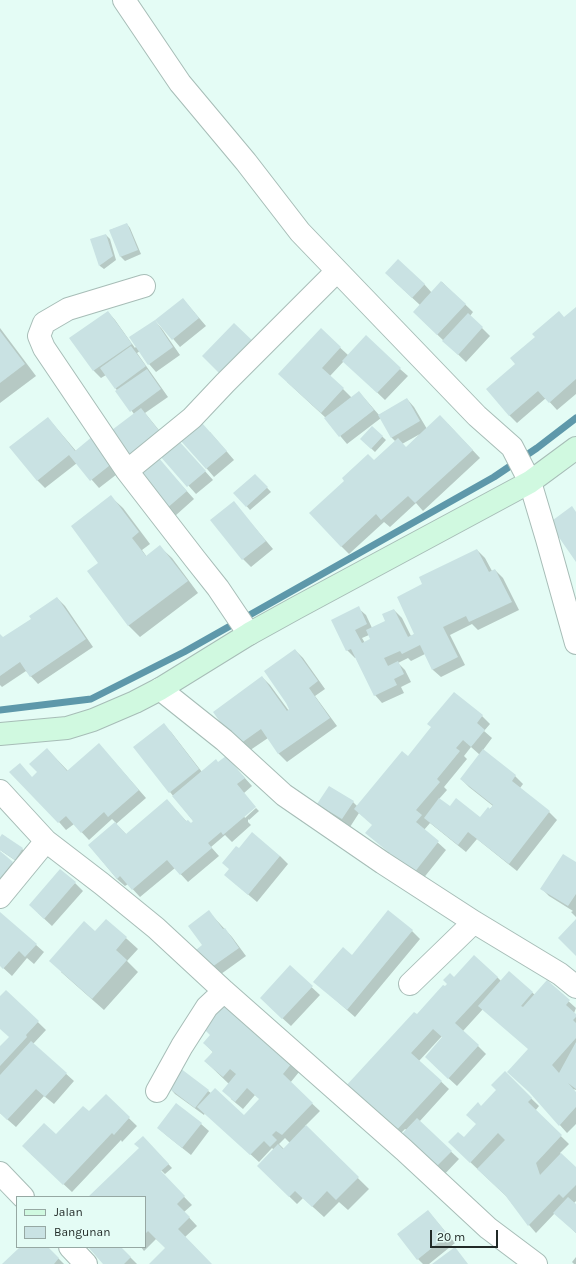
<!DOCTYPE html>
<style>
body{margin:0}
#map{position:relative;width:576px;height:1264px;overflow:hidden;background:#e4fcf5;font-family:Karla,sans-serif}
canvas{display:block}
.legend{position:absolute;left:16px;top:1196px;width:130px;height:52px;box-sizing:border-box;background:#e4fcf5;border:1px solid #96a8a3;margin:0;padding:5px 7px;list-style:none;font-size:12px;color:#212a27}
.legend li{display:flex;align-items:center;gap:8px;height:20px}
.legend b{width:20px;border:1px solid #96a8a3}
.scale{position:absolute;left:430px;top:1230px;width:68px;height:18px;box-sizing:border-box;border:2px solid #212a27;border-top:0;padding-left:5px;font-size:12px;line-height:14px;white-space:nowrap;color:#212a27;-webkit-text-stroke:3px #e4fcf5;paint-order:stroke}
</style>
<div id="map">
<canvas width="576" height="1264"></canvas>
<ul class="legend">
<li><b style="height:5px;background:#d0f9e0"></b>Jalan</li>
<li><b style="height:11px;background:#c9e2e3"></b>Bangunan</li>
</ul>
<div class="scale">20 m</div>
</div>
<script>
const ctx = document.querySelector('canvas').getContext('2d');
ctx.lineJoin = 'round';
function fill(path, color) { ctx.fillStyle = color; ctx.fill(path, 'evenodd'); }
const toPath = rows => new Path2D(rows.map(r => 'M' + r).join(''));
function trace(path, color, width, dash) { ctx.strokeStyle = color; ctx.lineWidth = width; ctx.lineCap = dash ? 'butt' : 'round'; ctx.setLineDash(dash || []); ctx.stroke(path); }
fill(toPath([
 [127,224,130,228,141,254,125,261,121,257,110,230],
 [106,235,110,239,116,260,104,269,100,266,92,239],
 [394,281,424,284,432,293,442,282,473,312,470,316,490,336,466,362,422,320,420,305],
 [183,299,206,326,180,347,164,328,162,329,180,355,156,372,149,364,140,351,137,353,168,397,145,413,171,445,156,457,194,499,175,516,167,508,134,414,106,375,101,378,94,371,71,338,108,312,115,320,135,348,155,321,162,329,163,328],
 [576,308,576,394,557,410,546,398,517,423,509,415,564,318],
 [0,328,36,376,0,403],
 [321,330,348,355,400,369,408,376,385,400,344,361,330,376,352,398,359,392,379,415,407,399,414,407,427,429,448,424,480,458,423,511,416,503,390,527,384,522,349,554,341,546,346,481,374,461,396,442,392,438,381,418,347,444,325,418,326,418,287,382],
 [420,434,406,448,402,444],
 [48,418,76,451,93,438,121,471,99,488,77,463,45,488,37,480],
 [372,427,386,440,375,452,361,439],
 [210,432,234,460,214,477,183,441],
 [186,450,213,480,196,494,162,456],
 [255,475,271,492,250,510,235,493],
 [111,497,123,508,150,544,142,550,147,557,160,547,172,558,198,593,140,637,128,625,100,563],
 [234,503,273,549,251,567,243,559],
 [477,550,485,558,492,571,495,570,503,578,519,610,478,630,472,624,450,635,465,665,441,677,433,670,425,654,411,661,408,658,398,663,405,670,411,682,401,687,404,693,382,703,375,695,356,658,355,658,347,650,358,608,366,615,372,628,387,621,394,610,402,618,411,636,415,634,423,585],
 [369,635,373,644,365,643,362,638],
 [57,598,65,606,93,647,38,684,26,671,2,687,0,685,0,635,3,638,32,619],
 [295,650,303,658,325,689,315,696,337,726,287,762,279,754,268,738,246,753,238,745,262,677,270,685,289,711,290,709],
 [482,716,490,724,484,731,492,738,483,750,515,776,523,784,520,788,549,812,557,820,517,871,477,839,466,852,430,823,424,830,446,850,422,880,367,833,373,825,359,813,350,827,326,811,319,804,353,802,357,806,408,757],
 [471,747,480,755,461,779,469,787,493,806,480,818,454,811,439,799,447,790,444,787,467,759,464,756],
 [163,725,171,732,202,772,219,763,226,757,252,786,244,793,244,816,245,818,256,808,259,811,249,820,248,819,248,822,251,825,232,842,225,835,211,847,219,856,188,882,175,868,140,897,128,884,125,886,117,879,89,845,116,823,112,819,89,840,74,824,66,830,59,822,32,778,38,772,47,749,68,771,112,759,146,798,116,824,127,835,167,800,187,822,191,824,194,822,170,792],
 [3,835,26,852,19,863,0,850,0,839],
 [0,853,20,870,0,896],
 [242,853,280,856,288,864,257,902,225,875],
 [576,863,576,917,571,912,573,911,549,896,541,888],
 [75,883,83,891,52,926,38,913],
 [209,912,232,937,246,956,221,974,213,966,203,945],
 [0,913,44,952,34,964,27,958,12,976,0,965],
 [106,920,138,949,127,961,138,972,104,1010,61,972],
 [412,931,420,939,355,1017,315,982,352,956],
 [290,967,320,995,291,1026,269,1006],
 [509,972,535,995,547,982,576,1008,574,1013,576,1015,576,1090,573,1089,576,1093,576,1124,567,1133,533,1095,529,1049,483,1009,463,1031,486,1054,457,1086,434,1065,443,1038,442,1036,419,1061,449,1089,419,1122,459,1159,440,1179,407,1130,405,1129,398,1136,353,1096,417,1016,454,978,497,977,501,981],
 [6,991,46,1030,33,1044,74,1081,54,1104,44,1096,16,1127,0,1113,0,1047,10,1037,0,1028,0,997],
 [204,1043,291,1064,299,1072,290,1083,320,1111,305,1126,369,1189,348,1210,339,1202,324,1217,303,1198,297,1204,258,1166,274,1150,272,1148,259,1162,205,1113,204,1115,175,1094,168,1086,208,1091,244,1116,260,1099,255,1095,243,1109,231,1099,229,1084,205,1061,213,1052],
 [285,1138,290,1143,284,1149,279,1144],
 [505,1073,539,1106,535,1111,569,1144,560,1153,576,1169,576,1201,574,1203,576,1205,576,1233,555,1213,536,1233,529,1225,506,1196,449,1142,464,1138,477,1124,481,1107,497,1091],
 [106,1096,137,1126,122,1142,121,1140,72,1192,31,1154,89,1113],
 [201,1124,209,1131,191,1155,166,1135,158,1128],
 [143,1137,172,1168,165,1174,160,1169,158,1170,192,1205,184,1212,197,1226,185,1237,211,1264,150,1264,166,1248,156,1239,144,1251,141,1247,145,1247,145,1197,90,1197,140,1148],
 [428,1211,455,1243,429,1264,423,1264,418,1259],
 [21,1247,47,1247,64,1264,3,1264],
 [90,1247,120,1247,137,1264,104,1264],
 [576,1257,576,1264,574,1264,572,1262]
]), '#0003');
trace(toPath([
 [0,710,91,699,184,652,494,477,537,448,576,418]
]), '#5e98aa', 7);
fill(toPath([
 [127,223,138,250,120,257,109,230],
 [106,234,113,256,99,266,90,239],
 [398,259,425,284,412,298,385,273],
 [441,281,466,304,437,335,413,312],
 [183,298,199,318,172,340,155,320],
 [576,307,576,379,549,403,538,391,509,416,486,389,515,364,510,358,535,337,532,334,559,311,564,317],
 [108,311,132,344,93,371,69,338],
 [468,313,483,327,458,355,442,341],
 [155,320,173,347,148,365,129,337],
 [234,323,256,344,223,377,202,356],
 [321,328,341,347,322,368,344,388,321,413,278,374],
 [0,331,25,364,0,383],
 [366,335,401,368,377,393,342,361],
 [131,346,146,366,115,389,100,368],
 [147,369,161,389,130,412,115,391],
 [359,391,374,410,339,437,324,418],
 [407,398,420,421,391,438,378,415],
 [141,408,164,437,131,463,108,433],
 [440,415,473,450,415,503,408,496,381,520,376,514,341,547,309,513,344,481,342,478,368,454,374,460,398,438,406,447],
 [48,417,75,451,93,436,114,462,90,481,69,455,37,481,9,447],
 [202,423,227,451,206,469,181,441],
 [372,426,383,436,371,449,360,439],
 [178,440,206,471,187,487,160,456],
 [158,457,187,491,166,509,136,475],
 [255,474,268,487,246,507,233,493],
 [111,495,139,532,132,538,146,556,160,545,188,581,128,626,87,571,98,563,71,526],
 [234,501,266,541,242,560,210,520],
 [572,506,576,512,576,562,549,523],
 [477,549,489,572,495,569,512,602,469,622,466,616,443,627,458,657,432,670,420,645,402,654,400,651,384,658,388,666,398,661,404,674,394,679,397,685,374,696,351,649,346,651,331,620,359,606,367,624,355,630,362,643,370,639,366,630,385,621,382,614,394,609,408,637,414,634,397,597,422,584,419,577],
 [57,597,86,639,30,677,20,662,0,676,0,634,3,637,31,619,29,616],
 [295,649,318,681,309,688,330,718,278,754,261,729,237,746,213,712,262,676,287,711,289,709,286,703,264,671],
 [454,692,483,715,477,723,485,730,471,747,463,740,456,748,460,751,437,779,440,782,416,810,422,815,416,822,439,841,414,873,365,833,372,825,354,809,402,751,408,756,431,727,427,724],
 [164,723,199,769,169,793,133,747],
 [99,743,139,790,108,817,104,812,81,833,66,816,58,823,9,772,20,763,32,777,37,772,29,764,47,748,67,771],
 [483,749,516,775,512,781,550,811,509,864,468,832,458,845,424,818,439,798,450,806,456,798,480,817,488,807,490,809,493,805,460,779],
 [226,756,245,778,237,784,256,807,223,835,221,832,208,843,212,848,180,875,167,860,132,890,120,876,117,879,88,845,115,822,126,834,167,799,186,821,188,820,191,823,193,821,172,796,216,759,218,762],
 [329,786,354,801,342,819,317,804],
 [252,832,280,856,248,895,224,875,229,869,222,863,236,846,239,848],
 [2,834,23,848,15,860,0,850,0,837],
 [0,851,13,862,0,879],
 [563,854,576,862,576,894,568,906,540,889],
 [60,869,76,882,44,919,29,905],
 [209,910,223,929,225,928,239,948,212,967,196,950,202,945,188,926],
 [388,910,413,930,347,1010,313,982,343,947,352,955],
 [0,912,37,944,25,957,19,951,3,969,0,966],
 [106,919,127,937,116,950,127,960,92,999,49,961,84,921,95,931],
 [576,919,576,956,558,938],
 [474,955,498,977,455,1023,479,1045,448,1079,425,1057,442,1037,433,1029,411,1053,442,1081,394,1133,344,1088,414,1012,417,1014,443,985,445,986,447,984,443,980,450,973,454,977],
 [290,965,313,986,282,1019,260,998],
 [509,971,533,992,521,1006,523,1007,547,980,570,1000,566,1005,576,1014,576,1017,573,1020,576,1023,576,1038,552,1065,559,1073,576,1042,576,1089,568,1083,576,1092,576,1107,559,1126,529,1092,507,1072,528,1049,478,1006],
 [6,990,39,1021,26,1035,27,1037,0,1066,0,1046,9,1037,0,1029,0,996],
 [223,1005,292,1063,283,1074,313,1103,282,1135,276,1131,272,1135,277,1140,270,1147,264,1141,250,1155,197,1107,215,1088,244,1115,259,1099,247,1088,235,1102,222,1091,236,1074,230,1069,223,1077,204,1061,213,1052,203,1043,210,1035,203,1028],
 [31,1041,67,1073,45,1097,36,1089,7,1120,0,1113,0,1075],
 [180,1068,209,1090,195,1108,166,1086],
 [505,1071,532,1098,528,1102,562,1135,536,1163,540,1175,561,1153,576,1167,576,1185,563,1198,559,1194,528,1226,505,1195,477,1169,505,1140,498,1133,470,1163,448,1142,458,1132,464,1137,476,1124,466,1115,478,1102,481,1106,496,1090,491,1085],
 [106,1094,130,1117,114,1135,112,1133,63,1185,22,1146,44,1123,56,1134,83,1106,89,1111],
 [176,1103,202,1123,182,1148,157,1128],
 [417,1118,452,1151,431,1172,397,1139],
 [306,1125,359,1177,336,1200,327,1191,312,1207,295,1191,289,1197,257,1166,278,1144,283,1149],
 [143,1136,169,1164,161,1171,185,1196,177,1204,190,1217,178,1229,212,1264,149,1264,165,1248,148,1231,145,1234,145,1197,88,1197,139,1148,134,1144],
 [568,1197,576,1204,576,1233,553,1213],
 [428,1210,448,1235,417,1260,397,1234],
 [20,1247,48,1247,59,1258,54,1264,2,1264],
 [88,1247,121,1247,131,1257,124,1264,103,1264],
 [455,1247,468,1264,432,1264]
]), '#c9e2e3');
const street = toPath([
 [124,0,180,83,246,162,300,232,477,416,512,447,530,482,547,539,576,643],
 [144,286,68,309,44,323,39,336,44,348,127,471,195,559,218,588,249,634],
 [127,471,192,418,225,383,337,271],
 [160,689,224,740,284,795,383,863,474,922,560,974,576,987],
 [0,791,46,841,102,884,156,928,224,991,404,1150,488,1228,536,1264],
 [0,897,46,841],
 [410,984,474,922],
 [157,1091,182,1046,207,1007,224,991],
 [0,1173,23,1197],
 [70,1247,86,1264]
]);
const secondary = toPath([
 [0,734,67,728,93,720,135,702,160,689,249,634,296,608,530,482,576,448]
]);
trace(street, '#a7bdb7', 24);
trace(secondary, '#a7bdb7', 24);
trace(street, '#fff', 22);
trace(secondary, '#d0f9e0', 22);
</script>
